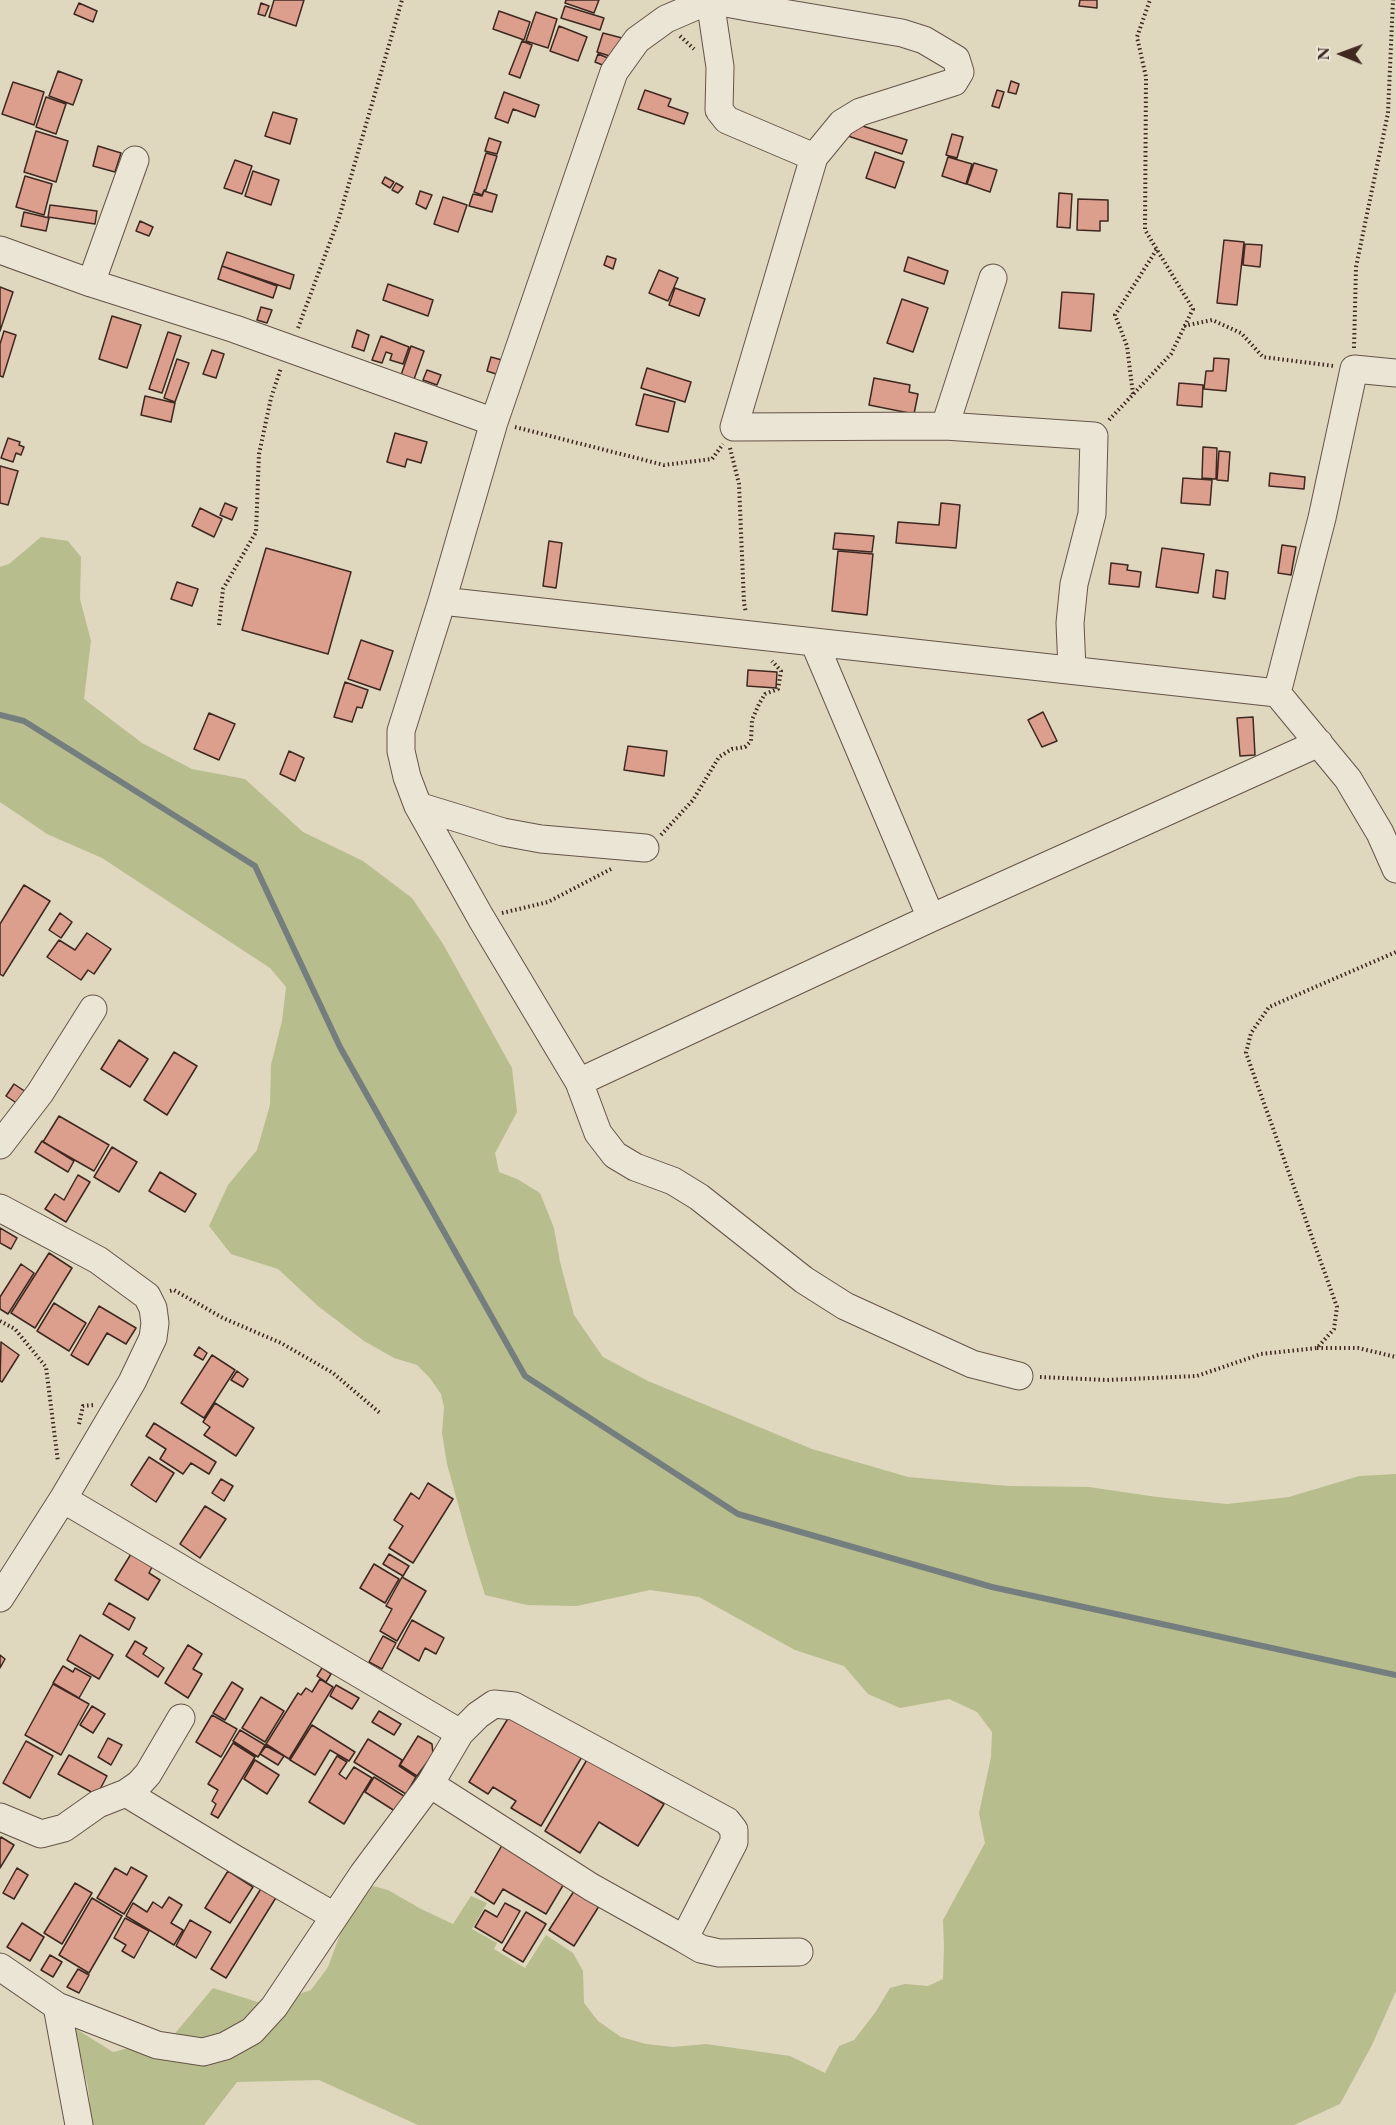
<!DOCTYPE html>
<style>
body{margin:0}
#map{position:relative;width:1396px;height:2125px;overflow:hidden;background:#dfd7be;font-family:"EB Garamond",serif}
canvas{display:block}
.north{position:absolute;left:1312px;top:24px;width:60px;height:60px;-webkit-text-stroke:4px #eae5d5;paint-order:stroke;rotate:271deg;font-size:16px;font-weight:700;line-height:24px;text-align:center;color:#3e2820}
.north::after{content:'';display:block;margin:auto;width:21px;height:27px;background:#3e2820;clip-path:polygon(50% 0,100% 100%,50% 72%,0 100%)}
</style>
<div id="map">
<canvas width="1396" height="2125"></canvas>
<div class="north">N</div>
</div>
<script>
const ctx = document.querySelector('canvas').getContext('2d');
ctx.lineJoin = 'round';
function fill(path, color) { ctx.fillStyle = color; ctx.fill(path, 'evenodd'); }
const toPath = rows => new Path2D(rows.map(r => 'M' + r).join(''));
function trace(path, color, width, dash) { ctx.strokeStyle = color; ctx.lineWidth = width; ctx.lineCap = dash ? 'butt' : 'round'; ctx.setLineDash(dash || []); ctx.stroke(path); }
fill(toPath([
 [41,537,68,541,81,557,80,599,91,641,84,699,142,743,192,769,245,779,303,832,363,861,412,898,443,944,512,1068,517,1112,495,1153,499,1172,517,1179,540,1193,554,1228,560,1262,574,1315,603,1357,648,1381,812,1449,908,1477,1008,1486,1089,1487,1157,1497,1227,1504,1289,1497,1359,1476,1396,1474,1396,1991,1372,2045,1340,2104,1294,2125,418,2125,319,2080,237,2082,204,2125,92,2125,88,2087,73,2027,113,2052,172,2037,213,1988,267,2005,311,1990,328,1967,344,1924,373,1886,388,1890,421,1909,453,1924,471,1896,487,1903,472,1929,497,1943,494,1949,525,1968,546,1935,573,1953,583,1971,584,2003,598,2021,621,2037,646,2044,673,2047,706,2044,790,2056,825,2073,839,2046,854,2040,875,2013,890,1988,905,1984,928,1986,943,1979,944,1946,943,1920,985,1843,979,1813,991,1757,992,1732,977,1712,949,1699,900,1708,868,1694,844,1666,795,1650,699,1597,650,1590,577,1606,527,1605,485,1595,468,1540,447,1464,442,1433,444,1407,441,1394,430,1378,417,1365,394,1358,364,1341,318,1306,278,1269,231,1254,209,1226,228,1185,257,1150,270,1105,271,1065,282,1021,286,987,270,968,102,858,47,834,0,802,0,567,9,564]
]), '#b8bd8d');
trace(toPath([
 [0,715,24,721,255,866,340,1047,525,1376,738,1514,992,1587,1396,1675]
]), '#757e7e', 6);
const building = toPath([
 [274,0,304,0,296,26,269,17,274,0],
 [566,0,599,0,594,13,565,3,566,0],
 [1080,0,1097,0,1097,8,1079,6,1080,0],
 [79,3,97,11,93,22,74,14,79,3],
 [261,3,269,6,265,16,258,14,261,3],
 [565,6,604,18,600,30,561,18,565,6],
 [499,11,530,22,524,40,493,29,499,11],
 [536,12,557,19,548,48,526,41,536,12],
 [559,26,587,37,578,61,550,51,559,26],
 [603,33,622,38,616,58,597,52,603,33],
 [522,41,532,45,520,78,509,74,522,41],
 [598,54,608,58,605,66,595,62,598,54],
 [58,71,82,80,73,105,49,96,58,71],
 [1011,81,1019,84,1016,94,1008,92,1011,81],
 [13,82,44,92,34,125,2,114,13,82],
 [645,90,671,99,668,106,688,113,684,124,638,109,645,90],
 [997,90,1004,92,999,108,992,106,997,90],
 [504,92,539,105,535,117,513,109,508,123,495,118,504,92],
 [46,97,66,104,56,134,36,127,46,97],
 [273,112,297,119,290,144,265,136,273,112],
 [853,123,907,140,902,154,848,136,853,123],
 [36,131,68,141,56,182,24,172,36,131],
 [952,134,963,137,957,158,946,155,952,134],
 [489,138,501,142,497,154,485,151,489,138],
 [98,146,121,153,115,172,93,166,98,146],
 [875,152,904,162,895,188,866,178,875,152],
 [486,153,497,156,486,190,484,190,482,195,474,192,486,153],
 [948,157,972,164,966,184,942,176,948,157],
 [235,160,252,166,242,194,224,188,235,160],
 [974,163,997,170,990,192,967,184,974,163],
 [253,171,279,180,271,205,245,196,253,171],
 [25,176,52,184,44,215,16,207,25,176],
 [385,177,394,182,390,188,382,183,385,177],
 [396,183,403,187,398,193,392,190,396,183],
 [420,191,432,195,426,209,416,204,420,191],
 [484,191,497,195,492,212,469,206,473,194,482,196,484,191],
 [1059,193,1072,194,1070,228,1057,227,1059,193],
 [443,197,467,205,458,232,434,224,443,197],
 [1078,199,1108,200,1108,221,1100,221,1100,231,1077,230,1078,199],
 [50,205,97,211,95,224,48,217,50,205],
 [24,212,49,218,46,231,21,226,24,212],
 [140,221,153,227,149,236,136,231,140,221],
 [1224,240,1244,242,1237,305,1217,303,1224,240],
 [1245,244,1262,245,1260,267,1243,265,1245,244],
 [227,252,294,275,290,289,222,266,227,252],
 [607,256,616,259,613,269,604,265,607,256],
 [908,257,948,271,944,284,904,271,908,257],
 [222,266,277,286,273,298,218,279,222,266],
 [659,270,678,278,668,301,649,293,659,270],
 [388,284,433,300,428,316,383,300,388,284],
 [0,287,13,292,0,331,0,287],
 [675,288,705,299,699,316,669,305,675,288],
 [1062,292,1094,294,1091,331,1059,328,1062,292],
 [902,299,928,308,913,352,887,343,902,299],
 [261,307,272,310,267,323,257,320,261,307],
 [112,316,141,325,127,368,99,359,112,316],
 [357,330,369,335,364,351,352,347,357,330],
 [4,331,16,335,3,377,0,376,0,344,4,331],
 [168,332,181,336,162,393,149,389,168,332],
 [381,336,409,347,403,364,390,360,392,354,386,352,382,363,372,360,381,336],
 [411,346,424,351,412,385,399,381,411,346],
 [212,350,224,354,216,378,203,374,212,350],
 [491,357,509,362,505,377,487,371,491,357],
 [1214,358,1229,359,1226,391,1204,389,1206,371,1213,371,1214,358],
 [177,359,189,363,175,402,164,398,177,359],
 [647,368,691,382,685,402,641,388,647,368],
 [427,370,441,375,437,385,423,380,427,370],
 [874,378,910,385,909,392,918,394,914,414,869,405,874,378],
 [1179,383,1203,385,1202,407,1177,405,1179,383],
 [644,394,675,402,668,432,636,425,644,394],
 [145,396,175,403,171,422,141,415,145,396],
 [395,433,427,442,421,463,407,459,405,467,387,462,395,433],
 [8,438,20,442,19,445,24,447,21,455,16,453,13,462,1,458,8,438],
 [1203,447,1217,448,1216,479,1202,478,1203,447],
 [1219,451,1230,452,1228,481,1217,480,1219,451],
 [0,466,18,471,8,505,0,503,0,466],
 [1270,473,1305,477,1304,489,1269,486,1270,473],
 [1183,478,1212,480,1210,505,1181,503,1183,478],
 [225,503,237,508,232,520,220,515,225,503],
 [941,503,960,505,956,548,896,543,898,522,939,525,941,503],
 [200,508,222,519,214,537,192,526,200,508],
 [835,533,874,536,872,552,833,549,835,533],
 [549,541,562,543,556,588,543,586,549,541],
 [1282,545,1296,547,1291,575,1278,573,1282,545],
 [266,548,351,572,328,654,242,630,266,548],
 [1162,548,1204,554,1198,593,1156,587,1162,548],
 [838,551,873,554,867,615,832,611,838,551],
 [1111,563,1128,565,1127,570,1141,572,1139,587,1109,584,1111,563],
 [1216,570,1228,572,1225,599,1213,597,1216,570],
 [177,582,198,589,192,606,171,599,177,582],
 [361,640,393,651,380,690,348,679,361,640],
 [748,670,777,672,776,688,747,686,748,670],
 [345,682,368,690,362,708,357,707,352,722,334,717,345,682],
 [1043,712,1057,741,1042,747,1028,720,1043,712],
 [209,713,235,724,219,760,194,749,209,713],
 [1253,717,1255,755,1240,756,1237,718,1253,717],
 [628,746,667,751,664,776,624,770,628,746],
 [289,751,304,758,295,781,280,774,289,751],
 [24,885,50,901,3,976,0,974,0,924,24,885],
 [60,913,72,922,61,938,49,930,60,913],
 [87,933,111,949,94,974,88,970,81,980,47,957,59,940,75,950,87,933],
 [119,1040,148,1059,130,1087,101,1069,119,1040],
 [174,1052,197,1066,167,1115,144,1100,174,1052],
 [14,1084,26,1092,18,1104,6,1096,14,1084],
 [59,1116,109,1145,94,1171,43,1142,59,1116],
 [42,1141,74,1161,68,1172,35,1152,42,1141],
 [112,1147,137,1162,119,1192,94,1177,112,1147],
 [160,1172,196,1194,185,1212,149,1191,160,1172],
 [78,1175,90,1182,66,1222,45,1209,55,1194,64,1200,78,1175],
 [0,1228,17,1238,11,1249,0,1243,0,1228],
 [49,1253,72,1268,35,1328,11,1313,49,1253],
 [21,1264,34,1273,8,1314,0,1309,0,1297,21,1264],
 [54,1303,86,1323,69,1351,37,1331,54,1303],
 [99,1306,136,1328,126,1344,107,1333,88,1365,71,1355,99,1306],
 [1,1342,19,1355,2,1382,0,1381,1,1342],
 [199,1347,207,1353,203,1360,194,1355,199,1347],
 [212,1355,235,1370,204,1418,181,1403,212,1355],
 [237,1371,248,1379,243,1387,231,1380,237,1371],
 [215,1403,254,1428,236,1456,204,1435,210,1427,203,1422,215,1403],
 [154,1423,216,1462,209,1474,191,1463,183,1474,160,1459,166,1449,146,1436,154,1423],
 [149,1457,174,1473,156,1502,131,1485,149,1457],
 [221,1479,233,1486,224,1501,212,1493,221,1479],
 [428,1483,453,1499,413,1563,389,1548,403,1526,394,1520,411,1493,419,1499,428,1483],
 [205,1506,226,1519,200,1558,180,1544,205,1506],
 [131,1554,152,1567,149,1573,160,1580,148,1600,115,1580,131,1554],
 [389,1554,409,1566,403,1576,383,1564,389,1554],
 [374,1564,399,1579,385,1603,360,1588,374,1564],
 [402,1577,426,1591,397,1641,380,1631,392,1609,386,1606,402,1577],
 [109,1603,135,1618,129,1630,103,1614,109,1603],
 [412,1620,444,1638,436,1654,425,1648,419,1661,397,1648,412,1620],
 [80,1635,113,1655,99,1679,67,1660,80,1635],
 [383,1636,396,1643,382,1669,369,1662,383,1636],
 [135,1641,147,1648,143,1654,164,1668,158,1677,126,1656,135,1641],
 [188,1645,202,1654,193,1669,202,1674,188,1698,165,1683,188,1645],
 [0,1655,5,1659,0,1668,0,1655],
 [63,1666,73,1672,75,1668,91,1677,79,1698,53,1683,63,1666],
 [322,1668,331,1674,326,1682,317,1676,322,1668],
 [320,1679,333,1687,289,1759,266,1744,298,1693,301,1695,306,1688,312,1692,320,1679],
 [232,1682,243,1689,225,1720,213,1713,232,1682],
 [53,1684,89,1704,61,1755,25,1735,53,1684],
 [336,1685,359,1698,352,1709,330,1696,336,1685],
 [261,1697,284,1711,265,1742,242,1728,261,1697],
 [92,1706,105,1714,93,1733,80,1725,92,1706],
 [379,1711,401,1724,394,1735,372,1722,379,1711],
 [512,1712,583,1755,541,1826,511,1808,516,1801,493,1787,488,1794,469,1782,512,1712],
 [212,1715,237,1729,221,1757,196,1742,212,1715],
 [312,1725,355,1752,349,1761,330,1750,315,1775,290,1760,312,1725],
 [240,1730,265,1745,258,1757,233,1741,240,1730],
 [418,1736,432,1744,433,1754,417,1776,400,1765,418,1736],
 [108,1738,122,1745,111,1765,98,1757,108,1738],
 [368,1739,402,1760,399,1766,416,1777,406,1794,354,1762,368,1739],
 [26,1741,53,1756,30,1798,3,1783,26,1741],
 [233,1743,255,1757,218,1818,211,1814,216,1804,212,1801,218,1790,208,1784,233,1743],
 [266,1746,284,1756,278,1765,260,1754,266,1746],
 [69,1755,107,1776,97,1795,58,1774,69,1755],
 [337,1756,347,1762,339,1774,346,1779,354,1767,372,1778,344,1824,309,1802,337,1756],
 [588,1758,664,1804,638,1846,599,1822,580,1853,545,1831,588,1758],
 [255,1760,279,1775,267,1794,244,1779,255,1760],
 [374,1777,407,1798,398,1813,365,1792,374,1777],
 [1,1837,14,1845,0,1868,0,1839,1,1837],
 [505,1840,568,1877,546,1914,503,1889,494,1904,475,1892,505,1840],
 [131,1867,147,1876,124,1914,97,1898,115,1868,127,1875,131,1867],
 [17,1868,28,1875,14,1899,3,1893,17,1868],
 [228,1871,253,1887,230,1923,205,1908,228,1871],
 [75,1883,92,1893,62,1944,44,1933,75,1883],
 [262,1887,277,1896,226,1978,211,1969,262,1887],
 [576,1888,601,1903,574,1946,549,1930,576,1888],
 [169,1897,182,1905,171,1923,183,1930,174,1945,126,1916,133,1903,147,1912,153,1902,162,1908,169,1897],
 [92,1898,122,1916,89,1973,59,1955,92,1898],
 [505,1903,520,1911,502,1943,475,1927,485,1910,497,1917,505,1903],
 [526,1912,546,1924,523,1962,503,1950,526,1912],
 [125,1918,149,1931,134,1958,122,1951,126,1945,114,1938,125,1918],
 [190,1920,211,1932,196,1958,176,1946,190,1920],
 [22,1923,44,1937,30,1961,7,1947,22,1923],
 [50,1955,62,1962,53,1977,41,1970,50,1955],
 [78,1969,89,1975,79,1993,67,1987,78,1969]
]);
fill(building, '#dc9f8d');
trace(building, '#3e2820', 1.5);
const minor = toPath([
 [710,0,666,19,637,40,614,72,494,422,442,601,401,731,401,751,407,777,418,806,481,918,579,1082,598,1133,615,1155,635,1167,673,1181,699,1197,804,1280,845,1306,972,1364,1019,1376],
 [749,0,753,8,902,33,924,40,956,59,960,72,954,82,860,112,842,123,814,157,734,427,945,426,1094,436,1092,514,1074,584,1070,623,1072,669],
 [753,8,710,0,720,67,719,110,727,120,814,157],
 [0,250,91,283,235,329,494,422],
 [91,283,135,160],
 [945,426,993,278],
 [442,601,1277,693,1348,779,1380,833,1396,869],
 [814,642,931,918],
 [1277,693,1322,518,1354,369,1396,373],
 [418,806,503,832,541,839,645,848],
 [579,1082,931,918,1319,743],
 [0,1145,40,1093,93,1009],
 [0,1208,98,1260,147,1296,153,1308,155,1323,153,1338,132,1382,63,1499,0,1598],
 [63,1499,460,1733],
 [126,1793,235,1859,334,1916],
 [0,1817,41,1834,64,1828,98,1804,126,1793,139,1784,148,1774,181,1718],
 [684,1939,701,1949,719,1953,799,1952],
 [0,1967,57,2006,79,2125],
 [57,2006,157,2045,203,2052,225,2046,252,2031,274,2007,363,1874,430,1784,460,1733,478,1715,494,1704,514,1706,727,1821,734,1830,734,1842,684,1939,591,1887,430,1784]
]);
trace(minor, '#665448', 29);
trace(toPath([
 [680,36,694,49],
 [1184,326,1212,320,1241,333,1263,357,1334,366],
 [298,328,339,218,402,0],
 [1354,348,1356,267,1388,113,1393,0],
 [1133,394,1127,346,1115,315,1157,249],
 [1109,420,1171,354,1193,309,1145,230,1146,77,1137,37,1150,0],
 [515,427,664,465,712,459,723,444],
 [730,448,739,484,744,603,746,613],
 [219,625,223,589,256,532,259,454,271,398,281,368],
 [661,835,693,800,719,757,732,749,745,747,751,741,752,720,759,704,765,694,778,689,781,671,772,661],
 [502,913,548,902,611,869],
 [170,1291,174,1290,223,1318,281,1343,333,1373,380,1413],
 [0,1321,15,1329,46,1367,58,1462],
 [1317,1348,1358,1348,1396,1357],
 [1040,1377,1107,1380,1197,1376,1261,1354,1317,1348,1334,1329,1337,1307,1246,1053,1251,1033,1269,1007,1396,952],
 [79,1424,83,1406,93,1405]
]), '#3e2820', 4, [1.5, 3]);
trace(minor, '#eae5d5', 27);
</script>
